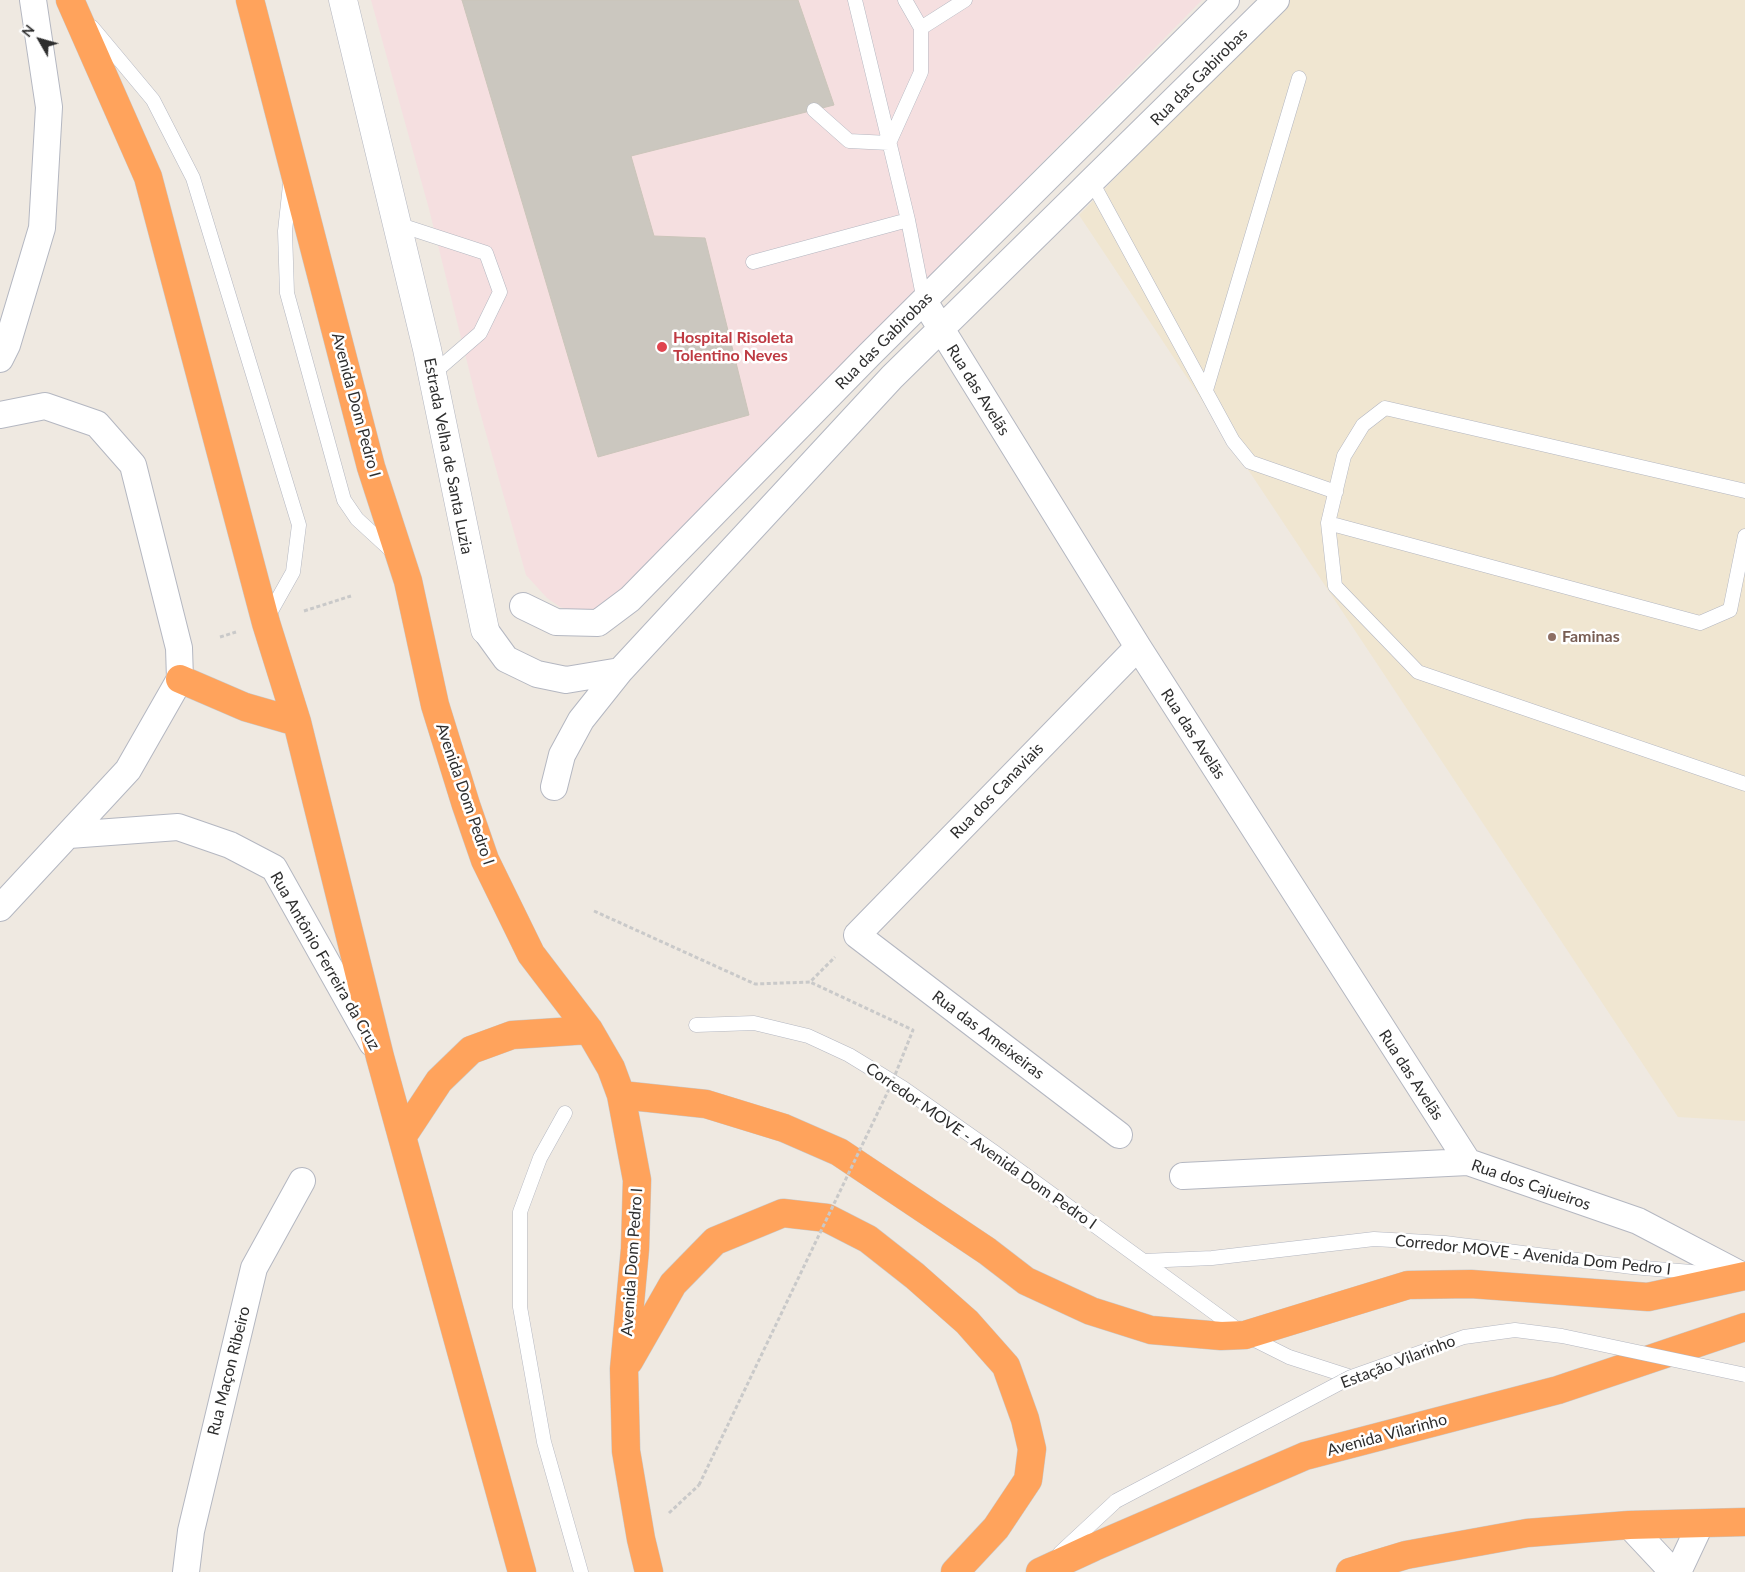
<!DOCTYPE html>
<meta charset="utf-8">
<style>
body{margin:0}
#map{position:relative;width:1745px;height:1572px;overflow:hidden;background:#efe9e1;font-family:Lato,sans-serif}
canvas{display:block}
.north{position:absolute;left:15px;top:15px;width:50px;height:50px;-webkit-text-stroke:4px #fff;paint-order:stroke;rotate:308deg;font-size:14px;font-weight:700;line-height:20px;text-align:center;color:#2e2e2e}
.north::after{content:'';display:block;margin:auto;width:18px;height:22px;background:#2e2e2e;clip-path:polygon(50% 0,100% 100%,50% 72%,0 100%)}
</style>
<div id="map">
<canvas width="1745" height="1572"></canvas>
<div class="north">N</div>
</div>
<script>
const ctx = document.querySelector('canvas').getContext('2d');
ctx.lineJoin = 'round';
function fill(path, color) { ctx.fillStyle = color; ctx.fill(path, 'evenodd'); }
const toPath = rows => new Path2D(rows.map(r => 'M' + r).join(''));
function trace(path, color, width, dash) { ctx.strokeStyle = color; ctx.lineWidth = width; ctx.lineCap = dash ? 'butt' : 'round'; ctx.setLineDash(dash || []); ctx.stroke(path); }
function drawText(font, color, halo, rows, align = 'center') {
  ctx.font = font + ' Lato,sans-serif'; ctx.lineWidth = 5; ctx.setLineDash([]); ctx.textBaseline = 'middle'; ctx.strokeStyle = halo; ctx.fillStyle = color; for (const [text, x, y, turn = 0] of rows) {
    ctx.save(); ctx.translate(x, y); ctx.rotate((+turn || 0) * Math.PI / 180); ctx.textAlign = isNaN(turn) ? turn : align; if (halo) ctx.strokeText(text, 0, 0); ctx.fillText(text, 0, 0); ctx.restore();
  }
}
fill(toPath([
 [1289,0,1745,0,1745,1121,1678,1117,1079,215]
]), '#f0e6d1');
fill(toPath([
 [371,0,1202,0,601,611,579,613,560,607,547,598,526,575,476,398,429,209]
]), '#f5dfe0');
const building = toPath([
 [462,0,798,0,834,105,631,156,654,236,705,238,749,415,598,457,462,0]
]);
fill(building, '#cbc7bf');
trace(building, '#cbc5ba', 1);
const lane = toPath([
 [855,0,908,220,924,301],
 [92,27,153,100,193,178,299,525,293,572,266,620],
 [921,28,965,0],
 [814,110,849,141,889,143,921,72,921,28,905,0],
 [1092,182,1233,441,1250,462,1336,492],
 [290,185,285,231,287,293,344,500,357,519,394,553],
 [397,224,486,253,500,292,480,333,436,371],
 [753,262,908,220],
 [1206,390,1299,78],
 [1745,491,1385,408,1363,425,1344,456,1328,523,1335,586,1418,672,1745,784],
 [1328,523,1700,623,1730,610,1745,536],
 [696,1025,754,1023,808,1036,849,1055,903,1088,994,1152,1245,1335,1289,1357,1351,1377],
 [565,1113,540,1158,520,1212,520,1307,544,1442,581,1572],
 [1144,1261,1212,1258,1374,1239,1445,1243,1632,1267,1715,1274],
 [1060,1553,1116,1501]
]);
const street = toPath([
 [924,301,1138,647,1468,1162],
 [0,359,7,345,42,228,49,107,33,0],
 [0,415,45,406,97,424,133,465,179,648,180,679,128,770,0,908],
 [523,606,556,622,598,623,630,599,869,355,1226,0],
 [485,630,506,659,537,674,566,680,620,671],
 [554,787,562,755,581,720,620,671,892,377,1276,0],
 [69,835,178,827,230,845,274,868,372,1043],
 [1119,1135,857,935,1138,647],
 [1183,1176,1468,1162,1638,1221,1743,1276],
 [1629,1525,1673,1572],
 [186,1572,191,1531,254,1268,302,1181],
 [1678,1572,1701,1523]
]);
const secondary = toPath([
 [343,0,427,349,485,630]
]);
const highway = toPath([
 [70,0,148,177,266,623,297,722,380,1057,522,1572],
 [250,0,371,467,408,581,435,705,466,805,485,860,531,954,589,1030,611,1068,621,1095,637,1180,635,1249,624,1369,626,1451,641,1539,649,1572],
 [180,679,245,707,297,722],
 [621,1095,706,1104,784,1128,839,1152,987,1251,1026,1281,1091,1311,1151,1330,1221,1336,1245,1335,1408,1285,1471,1284,1648,1297,1745,1276],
 [402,1137,439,1081,471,1050,512,1035,589,1030],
 [629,1361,673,1284,715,1241,783,1213,827,1218,868,1239,915,1276,967,1322,1006,1366,1025,1419,1032,1449,1028,1480,996,1528,955,1572],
 [1040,1572,1094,1547,1305,1456,1558,1390,1745,1327],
 [1350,1572,1406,1555,1527,1533,1629,1525,1745,1522]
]);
trace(lane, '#b4b7c1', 15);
trace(street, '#b4b7c1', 28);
trace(secondary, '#b4b7c1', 29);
trace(highway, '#c9c9c9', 29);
trace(toPath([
 [304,611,351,596],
 [220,637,236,632],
 [594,911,755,984,810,982,835,957],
 [669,1513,699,1485]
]), '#c9c9c9', 3, [4, 2.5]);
trace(lane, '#fff', 14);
trace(street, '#fff', 26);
trace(secondary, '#fff', 28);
trace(highway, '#ffa35c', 28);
const laneBridge = toPath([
 [1116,1501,1351,1377,1464,1337,1515,1330,1562,1336,1745,1375]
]);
trace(laneBridge, '#b4b7c1', 15, []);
trace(toPath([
 [699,1485,891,1085,913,1030,810,982]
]), '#c9c9c9', 3, [4, 2.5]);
trace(laneBridge, '#fff', 14);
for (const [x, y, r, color] of [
 [662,347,6,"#e0444e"],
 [1552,637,5,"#8d6e63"]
]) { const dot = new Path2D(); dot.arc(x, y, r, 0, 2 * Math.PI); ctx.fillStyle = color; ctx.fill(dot); trace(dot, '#fff', 2); }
drawText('16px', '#2e2e2e', '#fff', [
 ["Rua das Gabirobas",1199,77,-45],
 ["Rua das Gabirobas",884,341,-45],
 ["Rua das Avelãs",978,390,58],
 ["Avenida Dom Pedro I",356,405,75],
 ["Estrada Velha de Santa Luzia",448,456,79],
 ["Rua das Avelãs",1193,734,57],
 ["Rua dos Canaviais",997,791,-46],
 ["Avenida Dom Pedro I",465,794,71],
 ["Rua Antônio Ferreira da Cruz",325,961,60],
 ["Rua das Ameixeiras",988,1035,37],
 ["Rua das Avelãs",1411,1075,57],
 ["Corredor MOVE - Avenida Dom Pedro I",981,1146,35],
 ["Rua dos Cajueiros",1531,1185,19],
 ["Corredor MOVE - Avenida Dom Pedro I",1533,1255,6],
 ["Avenida Dom Pedro I",632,1262,-86],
 ["Estação Vilarinho",1398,1362,-21],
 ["Rua Maçon Ribeiro",229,1371,-76],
 ["Avenida Vilarinho",1387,1435,-15]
]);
drawText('bold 16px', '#be3a42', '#fff', [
 ["Hospital Risoleta",673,338],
 ["Tolentino Neves",673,356]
], 'left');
drawText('bold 16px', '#785e54', '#fff', [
 ["Faminas",1562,637]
], 'left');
</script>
